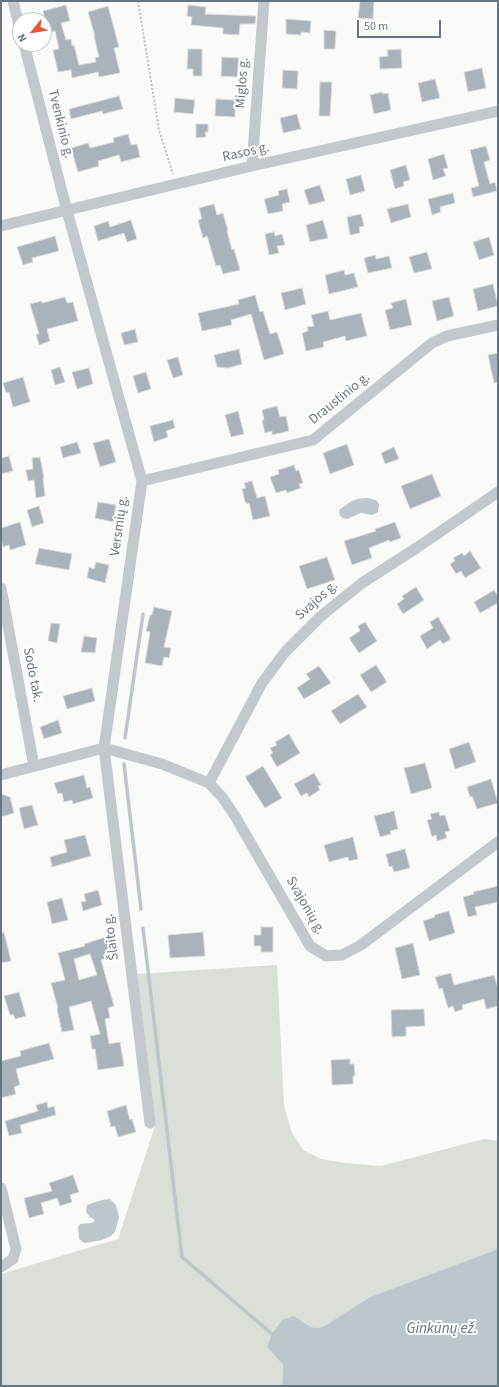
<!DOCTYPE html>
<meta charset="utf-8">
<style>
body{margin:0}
#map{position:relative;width:499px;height:1387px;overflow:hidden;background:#fafaf8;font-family:"Source Sans 3",sans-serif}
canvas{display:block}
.frame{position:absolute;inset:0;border:2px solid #657683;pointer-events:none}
.north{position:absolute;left:12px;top:12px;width:40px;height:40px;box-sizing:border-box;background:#fff;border:1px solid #c1c8cd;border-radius:50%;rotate:240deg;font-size:11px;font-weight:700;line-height:16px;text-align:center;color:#657683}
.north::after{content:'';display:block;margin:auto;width:14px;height:18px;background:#e4572e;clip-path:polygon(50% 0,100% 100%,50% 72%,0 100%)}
.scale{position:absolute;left:357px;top:20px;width:84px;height:18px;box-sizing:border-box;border:2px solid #657683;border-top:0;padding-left:5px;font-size:12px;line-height:14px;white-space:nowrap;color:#657683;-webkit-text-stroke:3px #fff;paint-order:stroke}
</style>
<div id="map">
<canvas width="499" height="1387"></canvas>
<div class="frame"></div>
<div class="north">N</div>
<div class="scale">50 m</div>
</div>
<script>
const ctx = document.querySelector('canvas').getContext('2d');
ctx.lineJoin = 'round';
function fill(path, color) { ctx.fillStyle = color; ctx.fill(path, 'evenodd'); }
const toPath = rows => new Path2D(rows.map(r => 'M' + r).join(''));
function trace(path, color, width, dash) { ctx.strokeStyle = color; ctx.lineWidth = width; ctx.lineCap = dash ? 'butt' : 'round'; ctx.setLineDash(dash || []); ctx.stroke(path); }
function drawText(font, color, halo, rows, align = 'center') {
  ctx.font = font + ' "Source Sans 3",sans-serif'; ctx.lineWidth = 4; ctx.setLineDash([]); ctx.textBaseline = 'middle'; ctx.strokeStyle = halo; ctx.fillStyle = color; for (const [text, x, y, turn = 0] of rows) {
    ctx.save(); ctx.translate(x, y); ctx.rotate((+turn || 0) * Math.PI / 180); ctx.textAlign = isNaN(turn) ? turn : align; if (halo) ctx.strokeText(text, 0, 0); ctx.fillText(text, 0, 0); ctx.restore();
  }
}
fill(toPath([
 [277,965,284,1106,292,1133,303,1150,321,1159,345,1163,381,1166,484,1139,498,1141,498,1249,370,1297,326,1325,318,1328,311,1327,294,1316,267,1347,283,1365,282,1386,1,1386,1,1274,118,1239,155,1126,137,974]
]), '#dadfd7');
fill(toPath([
 [367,498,376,500,379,504,378,512,372,515,361,513,347,519,343,518,340,516,339,510,350,502,357,499],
 [110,1199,116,1205,119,1217,115,1232,111,1236,102,1240,84,1243,79,1239,78,1227,80,1224,92,1223,95,1221,94,1219,90,1217,86,1212,87,1205,102,1200],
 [498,1249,498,1386,282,1386,283,1365,267,1347,272,1334,282,1320,294,1316,311,1327,318,1328,326,1325,370,1297]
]), '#bbc7cb');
trace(toPath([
 [125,738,143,614],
 [124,764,141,909],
 [143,928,182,1257,272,1334]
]), '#bbc7cb', 3.5);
const building = toPath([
 [360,1,374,1,373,19,358,18,360,1],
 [66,5,70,21,61,23,66,40,71,39,72,46,74,45,79,65,96,62,95,58,99,57,94,36,95,36,88,12,108,6,119,47,114,48,120,73,99,77,98,72,72,78,71,70,58,72,53,50,59,49,55,31,48,33,43,11,66,5],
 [188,5,206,7,205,14,256,16,255,24,240,24,239,35,223,34,223,28,191,25,192,17,187,16,188,5],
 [286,19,311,21,310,33,301,32,301,35,286,34,286,19],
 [324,30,336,31,335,49,324,49,324,30],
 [188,49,202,49,202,76,193,76,193,69,187,69,188,49],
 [401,49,402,68,380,69,379,57,388,56,387,50,401,49],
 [222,57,239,58,237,77,221,76,222,57],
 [482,68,486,88,468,92,464,72,482,68],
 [283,70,298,71,297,89,282,88,283,70],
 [435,79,440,98,422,102,418,83,435,79],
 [320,82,332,82,330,116,319,116,320,82],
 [382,92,383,94,388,93,391,110,374,114,370,95,382,92],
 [119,96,123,109,103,114,102,111,71,119,69,109,119,96],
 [175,98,195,100,193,114,174,112,175,98],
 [216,99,235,100,235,117,215,116,216,99],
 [297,114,301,129,283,133,280,118,297,114],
 [196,124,208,124,208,132,205,132,206,137,196,138,196,124],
 [128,134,131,145,137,144,140,157,121,162,119,155,98,161,99,166,78,172,71,148,88,143,90,148,114,142,113,138,128,134],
 [486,146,490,160,484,162,490,184,495,182,497,191,473,197,471,188,479,186,470,150,486,146],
 [444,154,448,168,443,169,446,176,433,180,428,159,444,154],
 [406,165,410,180,403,182,404,186,395,189,390,170,406,165],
 [361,175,365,191,350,195,346,179,361,175],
 [320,185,325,201,309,205,304,190,320,185],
 [287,189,290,202,282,204,283,211,268,214,264,199,279,195,278,191,287,189],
 [453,193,455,203,440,207,441,212,432,215,428,199,453,193],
 [214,204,217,215,223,213,228,231,227,231,232,250,234,249,240,270,223,274,220,265,216,266,207,236,203,238,198,220,202,219,199,208,214,204],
 [408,204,411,217,391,223,387,209,408,204],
 [361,214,364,226,359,227,360,233,350,235,347,217,361,214],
 [131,220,137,239,127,242,124,233,98,241,94,226,108,221,110,227,131,220],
 [323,220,328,238,310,242,306,225,323,220],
 [274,232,275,236,282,234,285,245,277,246,279,253,269,255,265,234,274,232],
 [55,236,59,251,32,258,33,262,23,265,17,247,55,236],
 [489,237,494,255,479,260,473,242,489,237],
 [427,252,432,269,414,273,409,257,427,252],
 [375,255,376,259,389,256,392,268,368,273,364,258,375,255],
 [344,270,345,275,354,273,358,287,329,294,325,275,344,270],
 [493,284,498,306,478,311,473,289,493,284],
 [302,288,306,304,285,310,281,293,302,288],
 [255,295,260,312,263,311,270,334,277,332,284,354,264,360,251,314,231,320,232,325,202,331,198,313,239,304,238,300,255,295],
 [65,297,67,303,73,302,78,321,47,329,50,341,39,345,36,334,39,334,30,304,42,301,42,303,65,297],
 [449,297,454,316,437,321,432,301,449,297],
 [406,299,412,325,390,330,385,310,393,308,391,303,406,299],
 [328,311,330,320,361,313,367,336,346,341,345,336,323,342,324,347,306,351,302,333,308,331,307,327,314,326,311,315,328,311],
 [135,329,138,342,124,345,121,333,135,329],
 [239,349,242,364,228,368,217,367,214,355,239,349],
 [498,353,498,382,494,383,488,355,498,353],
 [178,357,183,375,173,378,167,360,178,357],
 [60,367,65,382,55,385,51,370,60,367],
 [89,368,93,384,77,389,72,372,89,368],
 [146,372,151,389,138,393,133,376,146,372],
 [23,377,30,402,13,407,9,392,6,393,3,383,23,377],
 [277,406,280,417,286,416,289,431,272,435,272,431,265,433,262,420,264,420,262,410,277,406],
 [238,411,244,434,231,437,225,415,238,411],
 [173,420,175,428,166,431,168,437,154,442,150,426,173,420],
 [109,439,116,462,100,467,93,443,109,439],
 [77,442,81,453,63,458,60,447,77,442],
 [347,444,354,465,330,474,323,453,347,444],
 [394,447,399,459,385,464,381,453,394,447],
 [9,456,13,471,1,474,1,458,9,456],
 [40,457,44,478,43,478,45,496,36,498,34,480,28,481,26,470,33,469,32,458,40,457],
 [294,465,296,471,299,470,303,483,299,484,301,488,287,493,286,490,276,493,270,477,279,474,278,470,294,465],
 [432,474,441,496,410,509,401,486,432,474],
 [252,481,257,498,265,496,270,516,253,520,249,503,247,504,246,502,245,502,242,489,246,488,244,483,252,481],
 [98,502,116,505,113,522,95,518,98,502],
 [39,506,44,523,32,527,27,510,39,506],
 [20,522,26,545,10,550,9,545,3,547,1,539,1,528,20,522],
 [395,522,401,538,390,542,389,540,369,548,372,558,352,565,344,541,376,531,375,529,395,522],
 [39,548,72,554,69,570,35,564,39,548],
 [470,551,481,568,465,578,461,571,456,574,450,564,455,561,453,558,462,553,464,556,470,551],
 [327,557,335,580,307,589,299,566,327,557],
 [96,562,109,565,105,583,87,578,89,567,94,569,96,562],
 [416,587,424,600,403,614,397,604,404,599,402,596,416,587],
 [494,590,498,596,498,603,480,613,474,602,494,590],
 [154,607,172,611,164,647,171,648,169,658,164,657,162,666,145,663,150,632,146,631,150,615,152,615,154,607],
 [438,617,451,639,443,644,440,640,427,649,420,636,433,628,430,622,438,617],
 [365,622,377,641,359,653,349,638,360,631,358,626,365,622],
 [51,623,60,624,57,643,48,641,51,623],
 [84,636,97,638,95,653,81,652,84,636],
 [376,665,387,682,371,692,360,675,376,665],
 [319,666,331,683,304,699,297,688,310,679,306,674,319,666],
 [92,688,95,701,67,709,63,696,92,688],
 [358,694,367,707,340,724,331,711,358,694],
 [58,720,62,733,44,739,40,727,58,720],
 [289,734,300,753,277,767,270,755,273,753,270,748,277,745,275,742,289,734],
 [469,742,476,762,455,769,449,749,469,742],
 [425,763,432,788,411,794,404,768,425,763],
 [263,766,282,798,265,808,245,777,263,766],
 [314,773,321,785,318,786,320,790,309,797,307,793,301,796,294,784,314,773],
 [84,775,87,788,90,787,93,798,73,804,72,800,64,802,62,793,58,794,54,783,84,775],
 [491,779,498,803,477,809,472,796,470,797,467,787,491,779],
 [1,794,10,797,14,813,1,817,1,794],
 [32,805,38,825,24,829,19,808,32,805],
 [394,811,398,829,390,831,391,834,380,837,374,816,394,811],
 [439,812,440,816,445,815,450,831,445,832,447,838,437,841,436,835,432,837,427,820,432,819,430,814,439,812],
 [85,835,91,856,52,867,50,857,67,852,64,840,85,835],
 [353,837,358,859,349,861,348,857,329,862,324,845,353,837],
 [405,849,410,868,394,872,392,866,389,867,386,854,405,849],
 [498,886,498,902,475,907,477,915,468,917,463,897,474,894,473,892,498,886],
 [98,890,102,905,83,911,81,902,86,901,84,894,98,890],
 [62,898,68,920,52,924,47,902,62,898],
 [449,911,455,933,429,941,423,921,435,917,434,915,449,911],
 [261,927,273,927,273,952,261,952,261,946,254,946,254,935,261,935,261,927],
 [4,932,11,961,1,963,1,933,4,932],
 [203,932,205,956,170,958,168,935,203,932],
 [106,937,112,957,101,960,114,1006,108,1008,110,1018,105,1019,109,1044,120,1042,124,1066,98,1070,95,1049,92,1049,90,1036,100,1034,91,1001,69,1007,74,1030,62,1032,57,1009,58,1008,51,983,65,980,58,953,85,946,84,944,106,937],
 [90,954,97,975,79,980,74,959,90,954],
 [413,943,420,975,402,979,395,948,413,943],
 [451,973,454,985,494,975,498,989,498,1006,486,1009,484,999,462,1005,463,1009,455,1012,453,1006,448,1008,442,988,439,989,435,977,451,973],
 [19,992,26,1016,15,1019,13,1014,10,1015,4,996,19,992],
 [424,1009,425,1026,406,1027,406,1036,392,1037,391,1010,424,1009],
 [49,1043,54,1059,16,1069,20,1085,14,1087,16,1094,1,1098,1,1061,21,1056,20,1051,49,1043],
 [350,1059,350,1064,354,1064,355,1076,353,1076,353,1084,332,1085,331,1060,350,1059],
 [47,1102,48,1108,54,1106,56,1115,20,1125,22,1133,9,1136,5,1121,38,1111,36,1105,47,1102],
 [126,1105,130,1120,132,1119,136,1132,118,1137,115,1126,111,1127,107,1111,126,1105],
 [73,1175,79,1192,70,1195,72,1202,60,1206,57,1198,41,1203,44,1214,29,1218,24,1198,52,1191,49,1183,73,1175]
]);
fill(building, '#aab3b9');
trace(building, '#dcdcda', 1);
trace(toPath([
 [138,1,159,130,173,174]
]), '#bbbfc2', 2, [2, 2]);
trace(toPath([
 [13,1,20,29],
 [252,166,264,1],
 [1,226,252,166,498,111],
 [142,481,313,440,432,343,447,336,498,325],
 [1,588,34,766],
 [1,775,104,748,142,481,67,211,24,44],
 [209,783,262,683,285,652,321,616,362,583,418,547,498,492],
 [150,1123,104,748,162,764,209,783,222,797,235,816,310,946,326,956,342,955,361,945,498,842],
 [1,1188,16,1249,13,1259,1,1267]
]), '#c3c8cc', 11);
drawText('14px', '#657683', '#fff', [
 ["Miglos g.",243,83,-86],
 ["Tvenkinio g.",60,124,76],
 ["Rasos g.",246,153,-13],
 ["Draustinio g.",340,399,-39],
 ["Versmių g.",120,526,-82],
 ["Svajos g.",317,601,-42],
 ["Sodo tak.",32,675,79],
 ["Svajonių g.",305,906,60],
 ["Šlaito g.",112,937,-97]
]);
drawText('italic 15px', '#60757c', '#fff', [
 ["Ginkūnų ež.",442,1330]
]);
</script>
